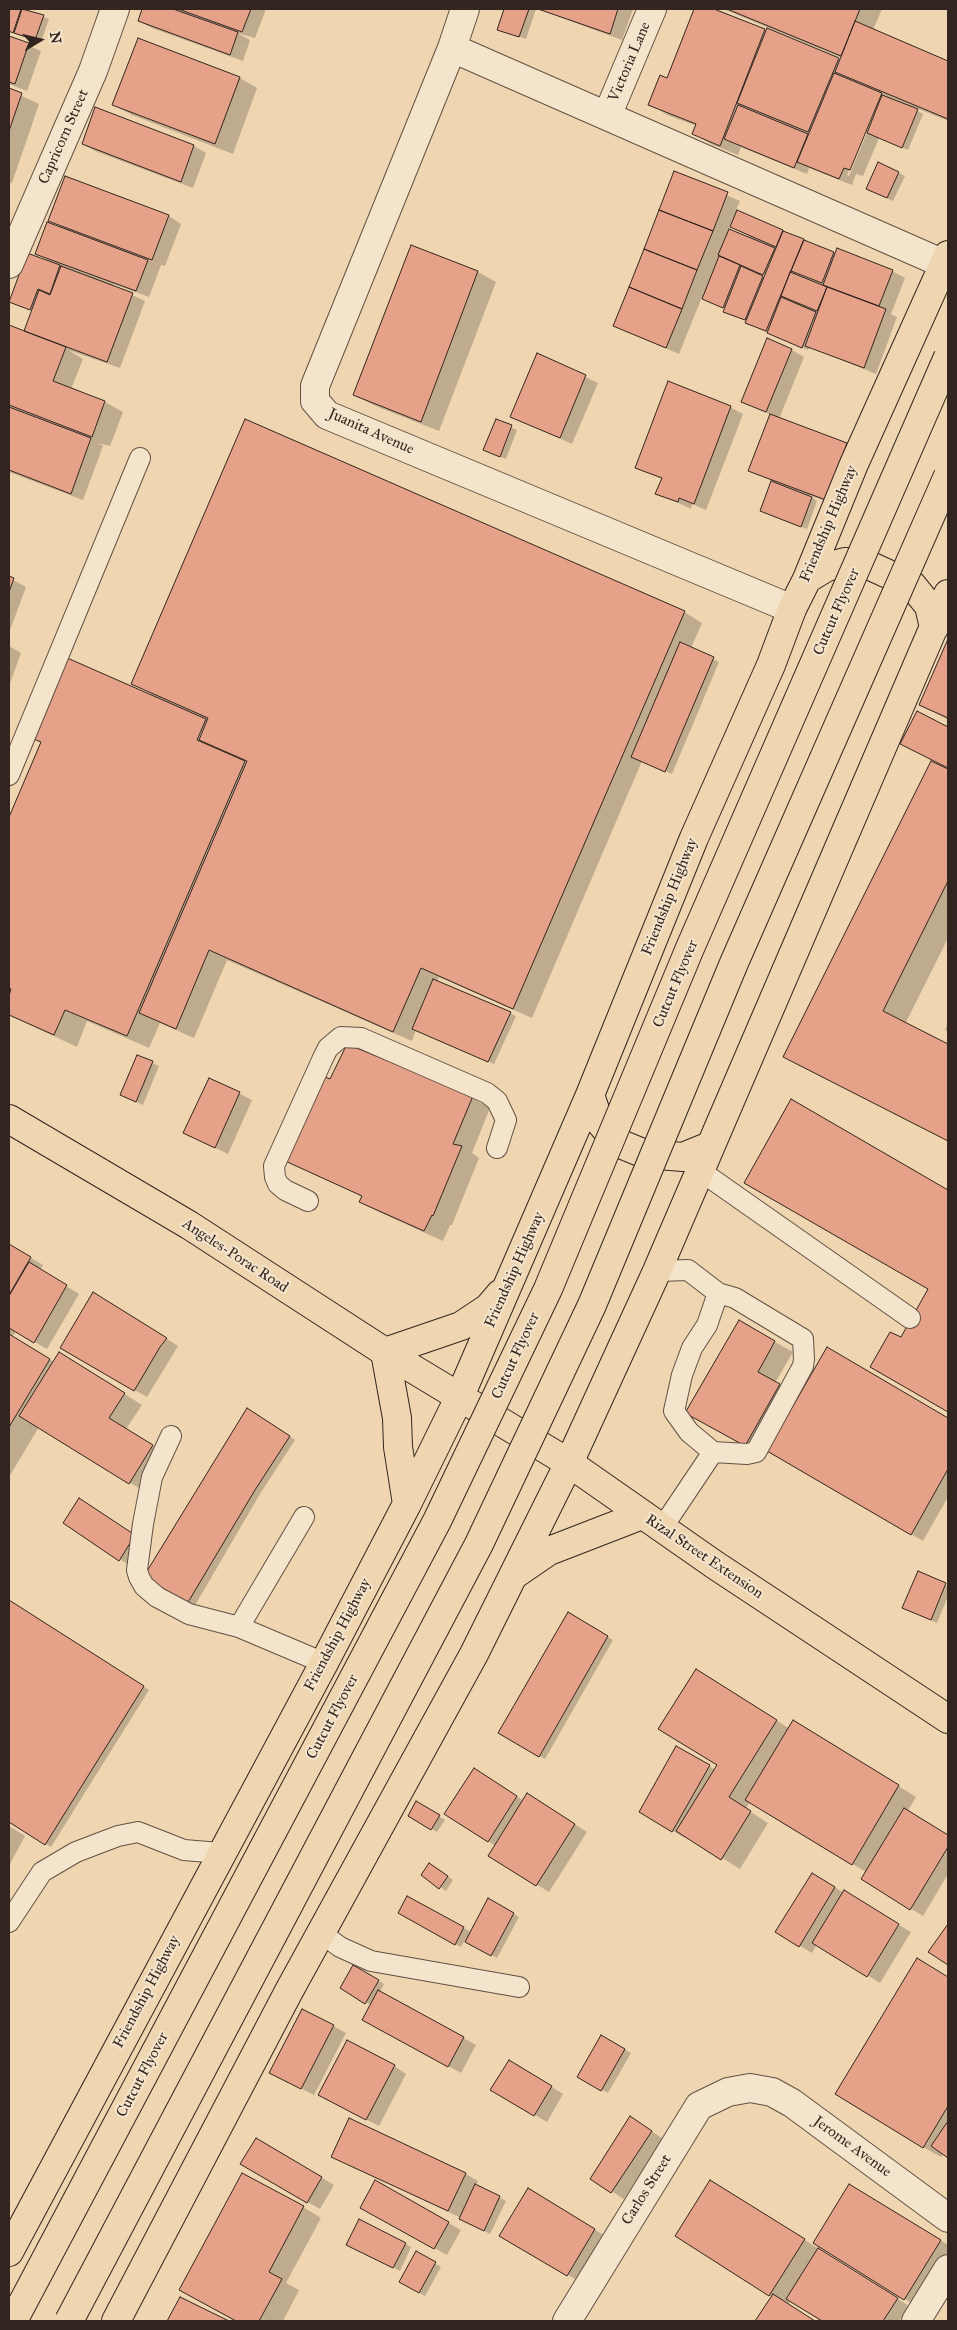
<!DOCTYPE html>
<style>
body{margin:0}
#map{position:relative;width:957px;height:2330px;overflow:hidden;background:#efd6b1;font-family:"IM FELL Great Primer",serif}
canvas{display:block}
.frame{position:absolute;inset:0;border:10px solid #32251f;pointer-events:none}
.north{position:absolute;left:15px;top:15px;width:50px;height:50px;-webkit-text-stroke:4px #f5e4cc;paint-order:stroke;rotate:81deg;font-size:14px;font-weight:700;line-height:20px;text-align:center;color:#32251f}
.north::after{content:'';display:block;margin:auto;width:18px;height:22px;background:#32251f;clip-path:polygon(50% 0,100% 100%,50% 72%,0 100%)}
</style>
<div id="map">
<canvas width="957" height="2330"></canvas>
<div class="frame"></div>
<div class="north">N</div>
</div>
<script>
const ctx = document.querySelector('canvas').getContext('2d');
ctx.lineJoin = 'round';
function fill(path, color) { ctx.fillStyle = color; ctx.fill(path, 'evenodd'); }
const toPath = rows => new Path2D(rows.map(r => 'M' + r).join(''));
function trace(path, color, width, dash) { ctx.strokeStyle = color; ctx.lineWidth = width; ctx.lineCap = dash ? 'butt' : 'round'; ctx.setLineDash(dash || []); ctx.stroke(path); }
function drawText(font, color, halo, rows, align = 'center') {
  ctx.font = font + ' "IM FELL Great Primer",serif'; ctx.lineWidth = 4; ctx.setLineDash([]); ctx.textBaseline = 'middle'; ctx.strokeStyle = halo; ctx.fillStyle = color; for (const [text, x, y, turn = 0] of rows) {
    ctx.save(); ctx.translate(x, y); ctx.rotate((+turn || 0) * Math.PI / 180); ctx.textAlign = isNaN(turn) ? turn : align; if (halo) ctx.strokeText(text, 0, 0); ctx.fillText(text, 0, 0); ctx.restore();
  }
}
fill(toPath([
 [9,9,22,9,49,19,41,42,9,32],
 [143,9,169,9,179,12,176,9,266,9,255,38,237,33,250,40,243,61,152,28,139,21],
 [504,9,536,9,526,39,498,29],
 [538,9,633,9,622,40],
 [695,9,711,9,841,61,842,58,723,9,882,9,873,30,948,62,948,121,914,107,913,108,923,114,908,150,879,138,863,176,856,174,852,185,809,168,807,174,741,147,738,155,711,144,694,134,697,126,667,115,650,104,668,80],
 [881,94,883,94,849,176,847,175],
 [9,37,41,51,27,91,9,84],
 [240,78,257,88,233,154,132,115,114,105],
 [9,90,39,104,12,183,9,182],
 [83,144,194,146,206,153,193,188,95,151],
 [879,164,905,176,893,201,873,192],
 [675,173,740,201,736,210,836,254,892,271,905,278,891,314,897,317,876,374,810,347,808,350,759,329,747,321,730,314,725,308,702,297,679,354,614,326],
 [730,226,749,236,749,238,728,230],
 [747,267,766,275,765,278,746,270],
 [66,178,169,216,181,224,165,266,161,265,149,297,113,284,112,286,145,301,120,368,68,350,83,359,71,389,105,402,123,412,110,446,97,443,103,446,83,500,9,472,9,327,34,336,33,311,16,305,51,262,37,253,61,227,50,220],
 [411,246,478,272,496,282,439,431,373,405,355,395],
 [792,350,804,357,779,419,846,444,858,452,838,506,809,495,817,501,807,529,761,510,772,481,750,470,771,415,743,402],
 [537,355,598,383,572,444,512,416],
 [730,407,743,414,706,510,692,504,691,509,657,493,662,479,637,467],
 [496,421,517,430,506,459,491,453],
 [9,578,26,587,9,633],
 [684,612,702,623,691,648,719,662,672,774,642,761,532,1018,439,977,437,982,516,1016,494,1064,416,1030,412,1041,227,960,194,1038,160,1023,149,1048,87,1021,77,1047,9,1015,9,999,12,991,9,990,9,820,42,742,151,696,152,695,133,683],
 [948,642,948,720,921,705],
 [9,646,21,653,9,686],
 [932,762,948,771,948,938,905,1024,948,1046,948,1141,784,1057],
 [948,1022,948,1032,945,1030],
 [137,1056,159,1066,143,1105,127,1098],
 [210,1079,252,1100,228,1154,185,1133],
 [331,1081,472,1098,490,1108,472,1153,479,1158,452,1225,450,1225,443,1241,379,1212,361,1202,363,1197,285,1160],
 [791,1101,948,1192,948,1411,872,1366,901,1339,930,1289],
 [9,1245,43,1265,40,1270,79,1294,47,1349,16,1331,12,1337,54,1362,77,1364,142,1405,126,1429,170,1457,147,1493,39,1427,9,1477],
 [106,1301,178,1346,147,1397,61,1348],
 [739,1322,793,1352,775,1383,800,1397,827,1349,948,1419,948,1497,923,1541,766,1450,763,1456,687,1413],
 [253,1413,295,1440,260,1494,194,1607,146,1576],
 [64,1523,147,1543,132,1567],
 [918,1573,948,1586,948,1596,937,1623,910,1611],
 [9,1601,149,1690,51,1847,9,1820],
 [568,1614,613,1640,545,1759,500,1733],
 [714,1681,790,1729,812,1732,916,1797,907,1812,948,1836,948,1874,923,1916,862,1879,866,1872,750,1802,746,1809,768,1823,740,1869,686,1836,685,1838,640,1812,677,1748,716,1770,719,1765],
 [486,1776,524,1801,540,1802,587,1832,549,1892,490,1856,496,1846,488,1841],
 [417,1803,445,1820,437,1832,410,1815],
 [9,1826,25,1836,9,1866],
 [436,1868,453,1880,446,1891,422,1875],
 [812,1874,911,1932,880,1983,817,1944,812,1953,777,1932],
 [408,1897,471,1932,488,1900,519,1917,497,1958,465,1940,461,1947,400,1913],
 [354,1966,384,1984,380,1992,476,2045,461,2073,376,2026,371,2005,341,1988],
 [936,1970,948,1978,948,2157,944,2153,941,2157,923,2147],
 [333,2026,346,2033,314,2095,283,2079],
 [602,2036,631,2053,608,2093,579,2076],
 [394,2066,406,2074,379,2126,332,2102],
 [521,2068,563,2094,547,2122,492,2090],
 [350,2120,466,2174,478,2181,476,2186,506,2201,490,2234,467,2222,461,2218,333,2157],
 [643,2125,663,2139,624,2199,592,2179],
 [256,2140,334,2185,320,2209,242,2164],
 [376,2182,461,2230,447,2255,361,2208],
 [528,2190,607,2237,580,2282,501,2235],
 [729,2192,909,2306,899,2321,824,2321,791,2300,788,2305,814,2321,757,2321,772,2297,677,2236],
 [868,2196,948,2245,948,2267,922,2309,905,2299],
 [303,2207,321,2218,286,2283,299,2290,283,2321,237,2321,199,2300],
 [405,2244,411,2247,400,2271,354,2247],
 [416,2253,441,2267,425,2296,400,2282],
 [180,2299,226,2321,169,2321]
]), '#0003');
const building = toPath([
 [9,9,21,9,13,33,9,31,9,9],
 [22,9,44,15,35,40,14,33,22,9],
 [142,9,173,9,238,32,230,55,138,21,142,9],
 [178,9,251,9,242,32,178,9],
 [504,9,529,9,519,37,497,30,504,9],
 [538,9,618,9,610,34,538,9],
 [694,9,714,9,765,29,720,146,692,134,696,124,648,105,660,75,667,78,694,9],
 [727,9,860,9,841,56,727,9],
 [855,21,948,61,948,119,835,72,855,21],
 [767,28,839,58,808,132,737,103,767,28],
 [9,36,29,43,15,84,9,82,9,36],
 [138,38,240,77,215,144,112,105,138,38],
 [834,73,882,93,850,170,844,168,839,179,797,162,834,73],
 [9,88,22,93,9,131,9,88],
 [882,95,918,109,902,148,867,133,882,95],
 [738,105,808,134,794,168,724,139,738,105],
 [95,107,194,145,181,182,82,144,95,107],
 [878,162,899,172,887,198,866,189,878,162],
 [674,171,728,192,713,231,659,210,674,171],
 [65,176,169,215,152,260,48,221,65,176],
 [659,210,713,231,697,270,644,249,659,210],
 [737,210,783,230,776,247,730,227,737,210],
 [47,222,148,260,136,291,35,254,47,222],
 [729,229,775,248,763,275,718,255,729,229],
 [783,231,804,239,766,331,745,323,783,231],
 [804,240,834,252,822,283,791,271,804,240],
 [411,245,478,271,421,422,353,395,411,245],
 [837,248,893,270,879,306,823,285,837,248],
 [644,249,697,270,682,309,629,287,644,249],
 [27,253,60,265,50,294,38,289,30,310,9,302,27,253],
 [719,256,740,265,723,308,702,299,719,256],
 [61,266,133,293,107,362,24,331,39,290,50,295,61,266],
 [741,266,763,276,745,320,723,312,741,266],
 [790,272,827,287,817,311,781,296,790,272],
 [629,287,682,309,666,348,613,326,629,287],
 [827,287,886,309,864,368,805,346,827,287],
 [781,297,816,312,802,348,767,333,781,297],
 [9,325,66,347,53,381,105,401,92,437,9,405,9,325],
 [767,338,792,349,766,412,741,402,767,338],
 [537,353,586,375,560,438,510,417,537,353],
 [668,381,731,406,694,504,679,498,678,502,655,494,662,478,635,468,668,381],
 [9,407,91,438,71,494,9,470,9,407],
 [770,414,847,443,826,500,748,471,770,414],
 [245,419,685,611,513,1009,421,968,393,1032,209,950,176,1029,139,1013,247,761,199,740,208,718,131,684,245,419],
 [496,419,512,425,500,457,483,450,496,419],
 [771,481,812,497,801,527,760,511,771,481],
 [9,576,14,578,9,592,9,576],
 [948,639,948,718,919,705,948,639],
 [680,642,714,657,665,772,631,757,680,642],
 [65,657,206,719,197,740,245,761,127,1036,65,1010,54,1035,9,1015,9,996,11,989,9,988,9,817,41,742,31,738,65,657],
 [917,711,948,727,948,768,900,744,917,711],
 [931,761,948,769,948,881,883,1011,948,1044,948,1141,783,1057,931,761],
 [433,979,511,1012,488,1062,412,1029,433,979],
 [347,1044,473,1096,453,1144,462,1146,433,1216,432,1215,424,1231,359,1202,362,1196,283,1160,321,1075,330,1079,347,1044],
 [137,1055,153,1061,136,1102,120,1095,137,1055],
 [209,1078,240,1092,215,1148,183,1133,209,1078],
 [791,1099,948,1190,948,1412,870,1367,890,1332,901,1337,928,1289,744,1183,791,1099],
 [9,1244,31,1257,9,1295,9,1244],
 [29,1262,67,1285,34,1343,9,1328,9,1296,29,1262],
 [93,1292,167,1338,160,1347,134,1391,60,1348,93,1292],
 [739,1320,775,1341,758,1372,780,1384,745,1446,685,1413,739,1320],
 [9,1334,50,1359,9,1427,9,1334],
 [827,1347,948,1418,948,1469,911,1535,767,1451,827,1347],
 [59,1352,125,1393,109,1418,153,1445,129,1484,19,1416,59,1352],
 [247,1408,290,1436,255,1490,187,1604,144,1576,247,1408],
 [79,1498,135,1535,119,1561,63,1523,79,1498],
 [918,1571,946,1583,931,1620,902,1608,918,1571],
 [9,1600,144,1686,45,1845,9,1822,9,1600],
 [568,1612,608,1636,539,1757,498,1733,568,1612],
 [696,1669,777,1720,729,1797,751,1811,721,1860,676,1831,717,1765,658,1729,696,1669],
 [793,1720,899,1785,852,1865,745,1800,793,1720],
 [676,1746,710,1765,672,1832,639,1812,676,1746],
 [474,1768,517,1796,488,1842,444,1814,474,1768],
 [527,1793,575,1824,536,1886,488,1856,527,1793],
 [416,1801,440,1815,431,1830,408,1816,416,1801],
 [904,1808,948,1835,948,1847,910,1910,861,1879,904,1808],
 [429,1863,448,1876,439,1889,421,1875,429,1863],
 [812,1873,835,1887,799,1947,775,1932,812,1873],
 [844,1890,899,1924,867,1977,812,1943,844,1890],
 [407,1896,464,1927,455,1945,398,1913,407,1896],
 [488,1898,514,1913,491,1956,465,1942,488,1898],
 [948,1924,948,1965,928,1952,948,1924],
 [917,1958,948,1977,948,2106,923,2148,835,2094,917,1958],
 [353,1965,379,1980,365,2004,340,1988,353,1965],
 [378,1990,464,2037,448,2067,362,2020,378,1990],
 [302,2009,334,2025,301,2089,269,2073,302,2009],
 [601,2035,625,2049,601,2091,577,2077,601,2035],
 [347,2040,395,2065,366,2120,318,2095,347,2040],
 [509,2060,552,2086,534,2116,490,2090,509,2060],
 [630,2116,652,2131,611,2193,590,2179,630,2116],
 [349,2118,466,2173,448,2211,331,2157,349,2118],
 [948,2121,948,2158,931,2146,948,2121],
 [256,2138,322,2177,307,2203,240,2164,256,2138],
 [242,2173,304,2206,269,2272,282,2279,259,2321,236,2321,179,2290,242,2173],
 [375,2180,449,2222,434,2249,360,2208,375,2180],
 [710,2180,805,2239,769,2296,675,2236,710,2180],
 [475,2184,500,2196,484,2231,459,2219,475,2184],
 [849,2184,941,2240,904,2300,813,2243,849,2184],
 [528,2188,595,2229,567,2276,499,2236,528,2188],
 [359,2219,406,2243,393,2268,346,2245,359,2219],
 [818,2248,898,2298,883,2321,822,2321,786,2299,818,2248],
 [416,2251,436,2262,419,2293,399,2282,416,2251],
 [773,2294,815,2321,755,2321,773,2294],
 [180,2297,229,2321,167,2321,180,2297]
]);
fill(building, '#e6a289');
trace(building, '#32251f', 1);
const service = toPath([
 [9,775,140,458],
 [699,1170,910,1318],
 [308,1201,285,1190,278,1184,275,1177,274,1166,323,1058,328,1048,341,1037,361,1038,487,1093,497,1101,506,1120,497,1148],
 [657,1271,688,1270,718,1293,707,1325,692,1348,682,1375,674,1411,689,1432,713,1452,662,1528],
 [171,1436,152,1477,143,1524,137,1570,139,1577,144,1586,157,1597,189,1614,239,1627,324,1663],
 [713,1452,747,1454,756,1452,803,1366,804,1359,803,1339,735,1298,718,1293],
 [239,1627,304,1517],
 [9,1922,42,1872,76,1852,118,1836,138,1832,184,1850,220,1853],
 [321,1933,340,1947,371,1961,519,1987]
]);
const minor = toPath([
 [465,9,452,48,315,386,315,401,327,415,792,609],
 [452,48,944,264],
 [607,116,652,9],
 [9,264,93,71,115,9],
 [567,2321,699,2106,728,2092,750,2088,772,2092,792,2103,948,2218],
 [916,2321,948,2269]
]);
const primary = toPath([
 [807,579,827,567,845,562,864,563,912,585,929,606,934,628],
 [590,1095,599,1121,610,1134,623,1145,645,1154,683,1157,710,1146],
 [9,1119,189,1225,385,1352,569,1463,715,1565,948,1719],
 [385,1352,397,1418,398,1447,407,1504],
 [385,1352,461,1326,488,1308,500,1294],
 [514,1575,549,1551,642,1515],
 [9,2252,324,1663,407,1504,460,1396,590,1095,694,838,771,665,792,609,807,579,854,464,948,255],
 [116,2321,289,1991,474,1654,569,1463,657,1271,948,594]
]);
trace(service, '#615144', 22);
trace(minor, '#615144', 30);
trace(primary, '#32251f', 30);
trace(service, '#f5e4cc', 20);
trace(minor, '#f5e4cc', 28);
trace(primary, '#efd6b1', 28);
const primaryBridge = toPath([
 [13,2321,437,1521,548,1289,690,948,948,357],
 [69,2321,479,1544,592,1305,734,963,948,476]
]);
trace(primaryBridge, '#32251f', 30, []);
trace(primaryBridge, '#efd6b1', 28);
drawText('15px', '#32251f', '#f5e4cc', [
 ["Victoria Lane",630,62,-67],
 ["Capricorn Street",64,137,-66],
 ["Juanita Avenue",371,432,24],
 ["Friendship Highway",829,524,-67],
 ["Cutcut Flyover",837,612,-66],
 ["Friendship Highway",670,897,-68],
 ["Cutcut Flyover",676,984,-67],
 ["Angeles-Porac Road",235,1256,33],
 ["Friendship Highway",515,1270,-66],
 ["Cutcut Flyover",516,1356,-65],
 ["Rizal Street Extension",704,1557,34],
 ["Friendship Highway",338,1635,-62],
 ["Cutcut Flyover",333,1717,-62],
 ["Friendship Highway",147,1992,-62],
 ["Cutcut Flyover",143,2075,-62],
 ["Jerome Avenue",852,2147,36],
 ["Carlos Street",647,2190,-58]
]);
</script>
